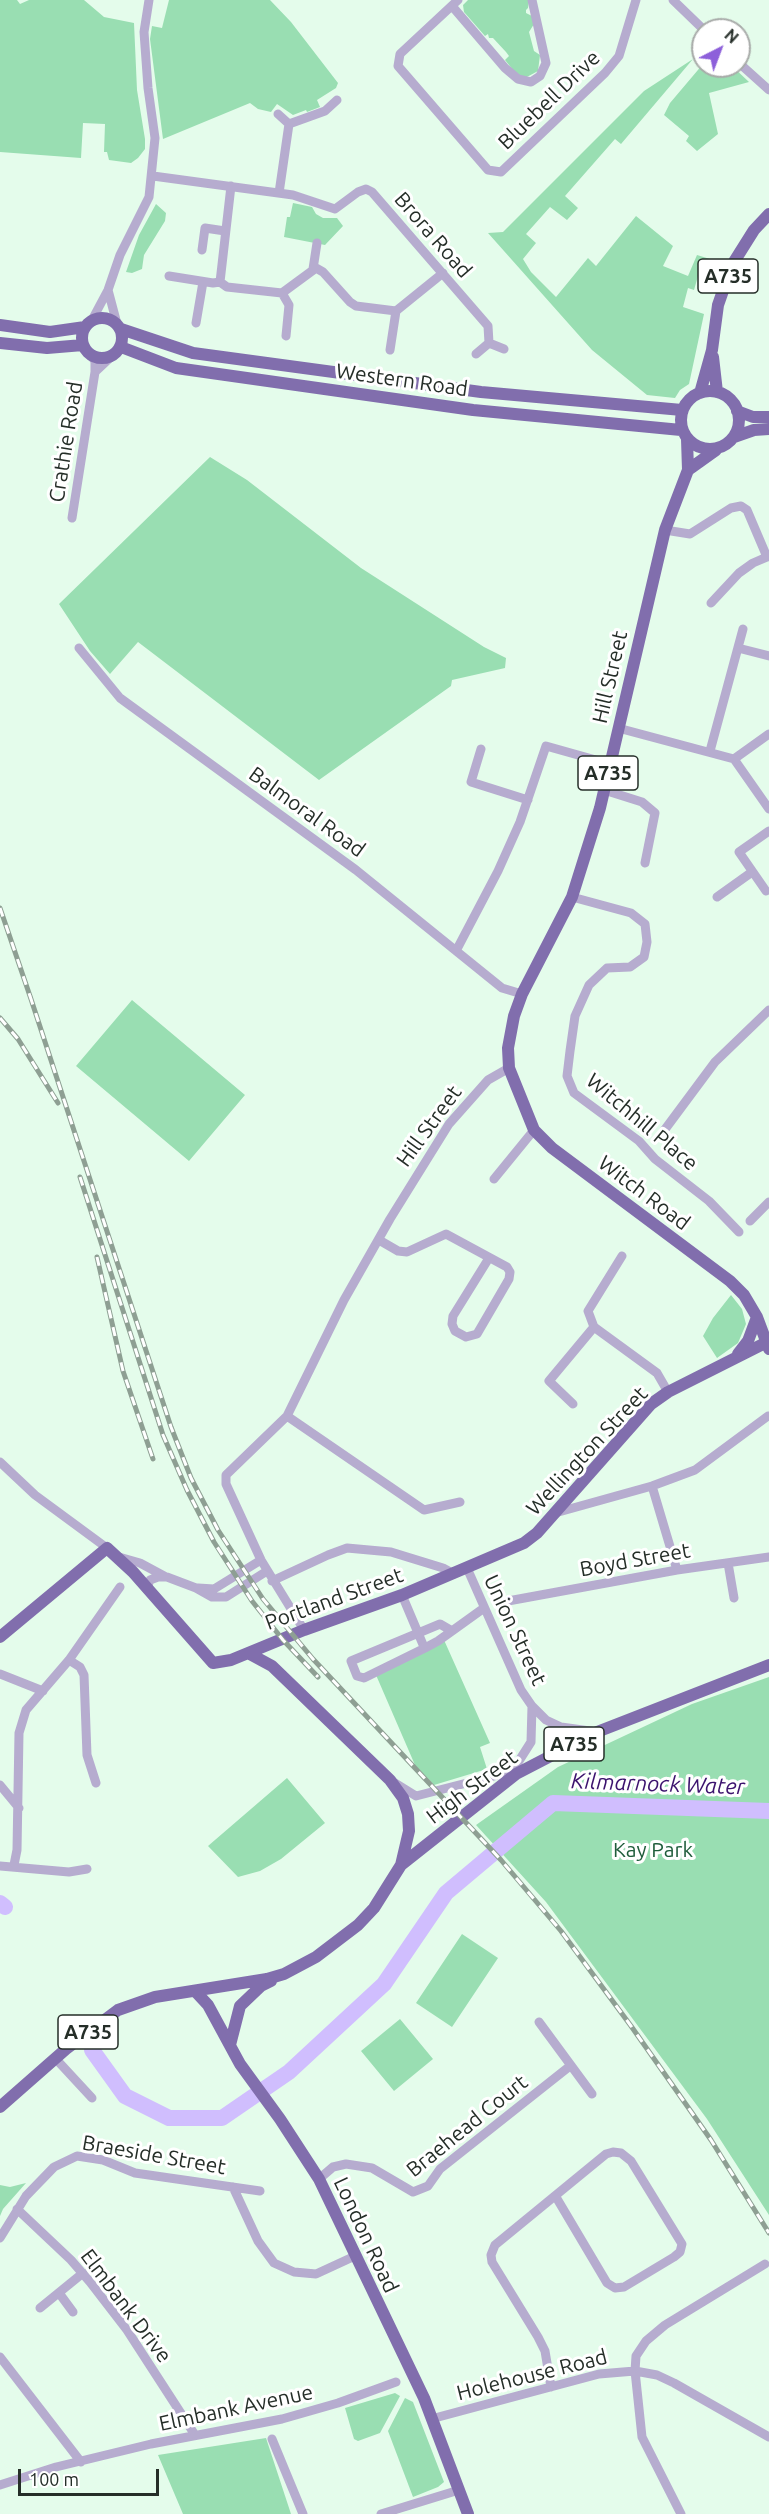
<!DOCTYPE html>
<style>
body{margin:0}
#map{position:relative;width:769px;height:2514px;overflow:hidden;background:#e4fceb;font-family:Ubuntu,sans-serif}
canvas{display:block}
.north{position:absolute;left:691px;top:18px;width:60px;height:60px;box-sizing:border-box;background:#fff;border:2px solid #a8aba9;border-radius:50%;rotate:42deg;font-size:16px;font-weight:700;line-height:24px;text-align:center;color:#252e28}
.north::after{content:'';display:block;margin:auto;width:21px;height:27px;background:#8d60da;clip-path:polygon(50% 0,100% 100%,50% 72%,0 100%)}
.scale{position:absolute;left:18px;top:2469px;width:141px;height:27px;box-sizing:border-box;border:3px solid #252e28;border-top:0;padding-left:8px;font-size:18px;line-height:21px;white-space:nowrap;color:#252e28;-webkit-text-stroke:4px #fff;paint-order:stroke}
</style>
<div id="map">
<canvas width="769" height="2514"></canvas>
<div class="north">N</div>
<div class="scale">100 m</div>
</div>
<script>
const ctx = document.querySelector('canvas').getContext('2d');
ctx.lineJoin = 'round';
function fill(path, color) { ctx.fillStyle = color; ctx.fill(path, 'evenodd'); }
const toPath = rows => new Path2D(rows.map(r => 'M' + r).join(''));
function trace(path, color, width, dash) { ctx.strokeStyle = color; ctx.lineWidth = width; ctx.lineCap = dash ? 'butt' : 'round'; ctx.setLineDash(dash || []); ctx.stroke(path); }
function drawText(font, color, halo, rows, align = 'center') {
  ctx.font = font + ' Ubuntu,sans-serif'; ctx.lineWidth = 6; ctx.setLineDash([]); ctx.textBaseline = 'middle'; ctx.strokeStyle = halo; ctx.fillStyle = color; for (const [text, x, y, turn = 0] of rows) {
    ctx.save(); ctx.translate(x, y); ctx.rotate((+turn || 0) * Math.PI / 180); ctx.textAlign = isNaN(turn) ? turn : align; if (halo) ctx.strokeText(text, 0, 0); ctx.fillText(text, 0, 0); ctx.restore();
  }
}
fill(toPath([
 [0,0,17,0,20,4,29,0,84,0,104,17,134,23,137,90,145,139,145,149,138,158,131,163,109,160,107,152,104,152,105,124,83,123,81,158,0,152],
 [169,0,270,0,291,22,338,83,336,88,317,100,320,107,307,112,306,110,293,115,277,104,271,112,258,109,250,103,163,139,150,39,152,26,162,28],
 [468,0,529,0,528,8,526,10,526,13,532,16,534,24,529,32,534,51,540,55,538,71,525,78,517,75,505,60,509,56,506,52,493,38,489,38,488,34,485,36,464,12,463,5],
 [693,59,621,144,615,139,565,196,578,208,567,220,550,207,526,234,536,243,523,259,531,272,556,297,588,258,596,266,636,216,673,246,663,266,688,276,697,255,710,259,706,273,703,272,701,276,698,276,694,290,688,288,683,307,704,314,689,384,680,390,675,398,647,395,592,350,488,233,503,232,644,91],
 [703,64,703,66,732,66,749,82,709,93,718,134,697,151,686,141,689,136,664,115,670,103],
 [293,203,312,207,316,214,323,218,337,218,343,226,325,245,284,237,287,217,290,217],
 [156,204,166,213,165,221,144,255,142,269,132,273,126,272,139,235],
 [210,457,247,480,361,568,484,647,506,658,505,668,452,680,451,686,319,780,138,642,110,674,90,651,59,604],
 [132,1000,245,1095,189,1161,76,1066],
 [731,1295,742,1309,746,1324,738,1343,717,1358,703,1336,713,1318],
 [444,1640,490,1743,480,1747,487,1769,434,1785,415,1765,376,1675],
 [769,1677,769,2215,707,2119,546,1902,476,1825,558,1767,692,1704],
 [287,1778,325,1823,281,1859,260,1871,238,1877,208,1846],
 [462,1934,498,1958,452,2027,416,2003],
 [400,2019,433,2059,394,2091,361,2051],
 [26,2183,3,2209,0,2216,0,2185,10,2187],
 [395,2393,400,2396,380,2433,358,2441,354,2439,345,2408],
 [405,2398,413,2402,444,2482,438,2487,413,2497,388,2431],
 [266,2438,291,2514,183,2514,158,2455]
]), '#99deb2');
trace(toPath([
 [0,1903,5,1907],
 [92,2050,125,2096,169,2118,222,2118,289,2072,384,1984,446,1893,553,1803,769,1811]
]), '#d0befe', 16);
trace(toPath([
 [458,0,400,54,398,66,488,170,501,172,605,73,619,56,636,0],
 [673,0,704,30],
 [452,6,505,68,518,79,531,82,540,76,546,63,532,0],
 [739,63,769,90],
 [278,114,289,124,279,193],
 [289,124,325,111,337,100],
 [153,176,293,195,335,209,358,192,366,189,372,192,488,326,489,343,504,349],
 [202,250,205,228,225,231],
 [313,269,317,243],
 [169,276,213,283,220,282,227,287,282,293,316,268,323,272,350,302,356,306,396,311,443,273],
 [220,282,231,186],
 [108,290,117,324],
 [282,293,289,305,286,336],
 [92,320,108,290,120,255,149,197,155,138,148,88,144,32,149,0],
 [196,323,203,282],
 [390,350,396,311],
 [476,354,489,343],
 [95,372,112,356],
 [72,518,95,372,95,361,91,356],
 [665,530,690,534,731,508,741,506,747,510,767,557],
 [711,603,739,573,753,563,769,556],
 [79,648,120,698,356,870,502,988,522,994],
 [738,648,769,656],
 [618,728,734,759,769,809],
 [481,749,471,782,528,800],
 [710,751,743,629],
 [734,759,769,734],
 [604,790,642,802,655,813,645,863],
 [766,891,739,852,769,831],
 [572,897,631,913,645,924,647,942,644,957,630,967,607,968,589,985,575,1016,570,1051,567,1076,574,1093,639,1141,655,1159,709,1201,739,1232],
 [717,897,752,872],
 [456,951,498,871,520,822,546,746,610,764],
 [663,1132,715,1062,769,1010],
 [494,1179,534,1130],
 [750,1221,769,1202],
 [379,1240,398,1251,407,1252,446,1234,507,1267,510,1272,509,1279,477,1334,466,1337,455,1331,452,1324,453,1316,489,1258],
 [622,1256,588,1311,594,1327,657,1373,668,1392],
 [573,1404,549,1381,594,1327],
 [287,1416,424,1510,460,1502],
 [0,1462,35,1495,107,1548],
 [652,1486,677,1570],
 [555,1513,652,1486,695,1470,768,1416],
 [119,1557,140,1563,166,1577],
 [728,1563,734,1598],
 [467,1568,521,1690,532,1706,546,1720,561,1727,597,1732],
 [272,1581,328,1555,347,1548,391,1552,443,1568,454,1574],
 [147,1588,150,1580,158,1577,167,1577,196,1588,212,1597,226,1597,267,1571],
 [198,1588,214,1589,261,1560],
 [402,1595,424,1647],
 [508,1601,677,1570,769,1557],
 [304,1630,261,1560,226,1484,226,1475,287,1416,344,1300,390,1219,449,1124,488,1080,509,1068],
 [452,1631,440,1624,351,1661,357,1676,364,1678,425,1648,438,1641,452,1631,484,1608],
 [69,1660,80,1667,84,1675,87,1755,96,1783],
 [0,1674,43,1691],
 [395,1783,416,1796,498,1775,517,1764,531,1742,532,1706],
 [0,1785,19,1808],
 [14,1865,17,1850,19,1733,26,1710,69,1660,120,1587],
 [0,1866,69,1872,87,1869],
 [539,2022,592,2094],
 [55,2058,92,2098],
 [319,2179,333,2167,346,2164,372,2168,413,2192,428,2186,440,2169,570,2066],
 [233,2187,258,2241,274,2263,294,2272,316,2274,355,2256],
 [17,2209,71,2260,90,2282,127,2330,195,2435],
 [0,2238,26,2196,54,2167,77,2156,103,2160,135,2173,260,2191],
 [59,2293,73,2312],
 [40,2308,83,2273],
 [0,2357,81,2462],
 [551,2387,545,2351,538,2337,492,2262,491,2255,495,2245,606,2154,613,2152,621,2153,631,2161,682,2244,680,2252,674,2257,624,2287,615,2288,607,2283,556,2197],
 [431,2419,599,2374,635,2371,657,2375,674,2383,769,2437],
 [272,2439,303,2514],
 [0,2485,56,2467,151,2444,282,2419,338,2403,396,2382],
 [381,2514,459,2490],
 [681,2514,642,2437,635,2371,636,2356,646,2341,665,2325,765,2264]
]), '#b6accf', 9);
trace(toPath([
 '82 338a20 20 0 1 1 40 0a20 20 0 1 1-40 0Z',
 [0,325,50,332,85,327],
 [121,329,193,353,481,392,682,410],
 [0,343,47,348,83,345],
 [121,347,176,368,473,410,681,430],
 [713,357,717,392],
 '681 420a29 29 0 1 1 58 0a29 29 0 1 1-58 0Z',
 [700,393,712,350,718,305,732,265,754,230,769,214],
 [737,411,753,417,769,417],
 [734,437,754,430,769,429],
 [687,439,688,470,665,530,600,808,572,897,522,994,514,1016,508,1048,509,1068,534,1130,552,1148,730,1281,744,1295,757,1317,769,1349],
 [688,470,716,450],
 [738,1354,748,1341,757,1317],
 [0,1637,107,1548,133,1572,213,1663,231,1660,304,1630,402,1595,524,1543,537,1533,651,1404,668,1392,769,1341],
 [401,1865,516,1774,597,1732,769,1665],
 [195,1991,208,2005,240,2064,280,2119,319,2179,424,2398,468,2514],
 [230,2045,240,2006,261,1986,271,1981],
 [0,2107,66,2049,118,2010,155,1997,267,1979,284,1974,316,1957,358,1925,374,1908,401,1865,409,1831,408,1814,403,1798,390,1780,272,1666,248,1653]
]), '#816ead', 12);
const rail = toPath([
 [0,908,32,1002],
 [30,996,171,1427,191,1478,218,1530,263,1599,313,1659,501,1860,561,1931,631,2026,711,2140,769,2233],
 [0,1018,18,1039,58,1103],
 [80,1177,163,1435,187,1490,214,1542,252,1601,283,1640,318,1677],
 [97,1257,123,1371,153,1459]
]);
trace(rail, '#8e9f93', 5);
trace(rail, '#fff', 3, [9]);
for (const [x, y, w] of [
 [728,276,60],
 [608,773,60],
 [574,1744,60],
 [88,2032,60]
]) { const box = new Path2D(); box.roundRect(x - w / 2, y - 17, w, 34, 4.5); ctx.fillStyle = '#fff'; ctx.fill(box); trace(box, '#252e28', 1.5); }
drawText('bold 20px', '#252e28', null, [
 ["A735",728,276],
 ["A735",608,773],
 ["A735",574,1744],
 ["A735",88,2032]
]);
drawText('21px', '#252e28', '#fff', [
 ["Bluebell Drive",549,100,-44],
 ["Brora Road",433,235,49],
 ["Western Road",402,380,8],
 ["Crathie Road",66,442,-81],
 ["Hill Street",610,677,-77],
 ["Balmoral Road",307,812,36],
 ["Witchhill Place",642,1122,40],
 ["Hill Street",429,1126,-54],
 ["Witch Road",644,1193,37],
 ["Wellington Street",587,1451,-47],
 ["Boyd Street",635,1560,-10],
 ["Portland Street",334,1599,-20],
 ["Union Street",515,1630,65],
 ["High Street",472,1787,-37],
 ["Braehead Court",467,2126,-39],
 ["Braeside Street",154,2155,10],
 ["London Road",366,2235,65],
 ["Elmbank Drive",126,2306,53],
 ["Holehouse Road",532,2375,-14],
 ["Elmbank Avenue",236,2408,-12]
]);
drawText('21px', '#1f5d3b', '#fff', [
 ["Kay Park",653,1850]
]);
drawText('italic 22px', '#3c136e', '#fff', [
 ["Kilmarnock Water",658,1784,2]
]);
</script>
